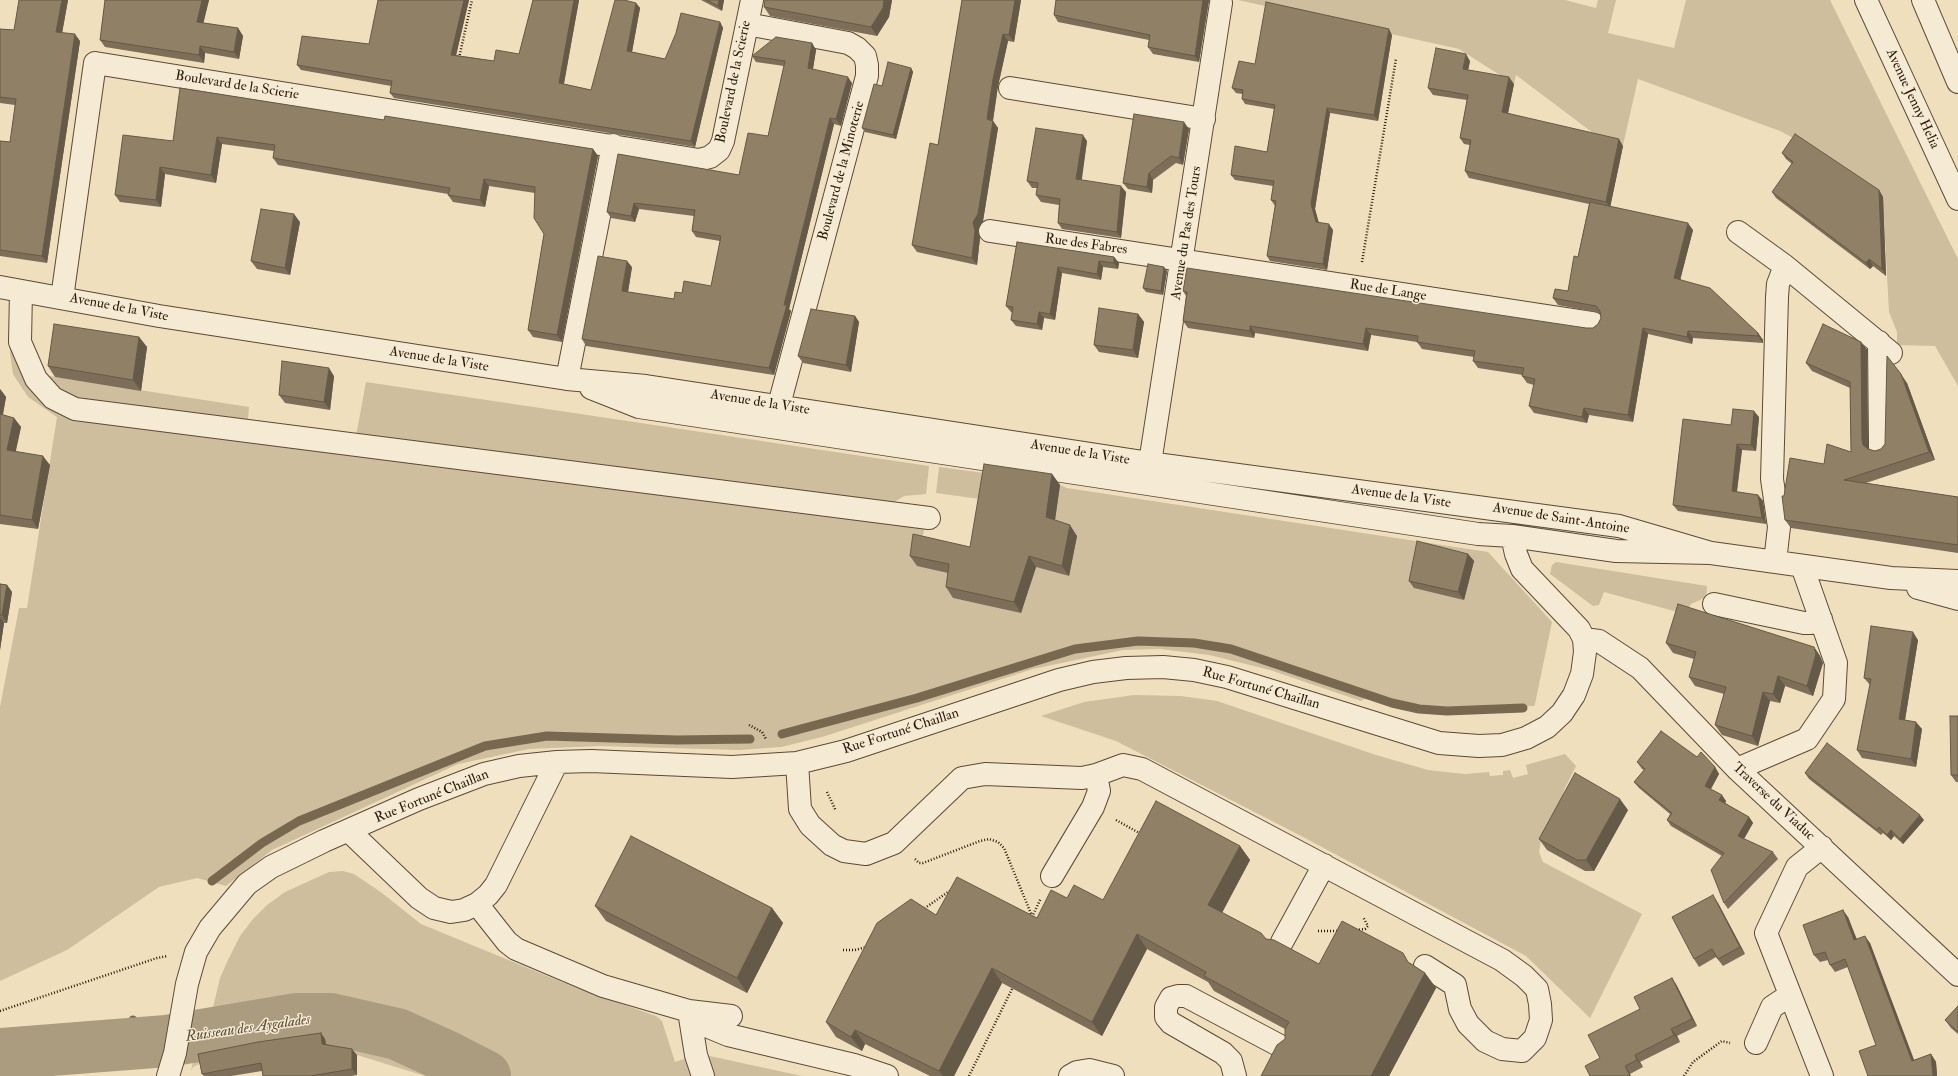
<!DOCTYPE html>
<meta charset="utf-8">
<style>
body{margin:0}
canvas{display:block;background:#efdfbd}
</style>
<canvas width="1958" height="1076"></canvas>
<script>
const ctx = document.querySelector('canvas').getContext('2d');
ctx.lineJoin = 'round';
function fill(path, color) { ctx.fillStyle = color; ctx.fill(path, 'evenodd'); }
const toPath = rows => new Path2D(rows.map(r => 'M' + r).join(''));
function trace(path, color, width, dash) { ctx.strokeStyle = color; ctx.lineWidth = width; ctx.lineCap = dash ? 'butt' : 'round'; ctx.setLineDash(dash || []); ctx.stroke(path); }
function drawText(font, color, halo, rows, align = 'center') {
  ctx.font = font + ' "IM FELL Double Pica",serif'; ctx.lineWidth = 3; ctx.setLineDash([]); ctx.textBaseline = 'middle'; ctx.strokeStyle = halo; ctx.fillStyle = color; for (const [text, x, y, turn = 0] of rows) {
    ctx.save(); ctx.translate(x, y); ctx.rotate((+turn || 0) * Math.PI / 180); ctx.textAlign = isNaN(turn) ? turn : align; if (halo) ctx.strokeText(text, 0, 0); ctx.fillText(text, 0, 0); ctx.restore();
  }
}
fill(toPath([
 [1238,0,1565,0,1596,8,1598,0,1616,0,1608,33,1674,48,1686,0,1830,0,1958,259,1958,386,1935,346,1897,345,1897,332,1889,312,1883,201,1799,141,1780,131,1638,79,1621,154,1516,75,1514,84,1459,49],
 [12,327,53,405,925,526,921,544,956,575,953,598,1021,612,1029,590,1033,566,1069,576,1054,527,1060,485,1067,488,1488,552,1552,622,1535,704,1534,706,1450,709,1421,707,1372,694,1361,701,1270,670,1209,655,1160,649,1123,650,1033,669,822,737,781,747,740,750,599,746,529,749,458,764,272,850,226,886,197,878,159,887,67,950,0,981,0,707,19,608,27,608,57,417,28,397,13,374,10,353],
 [43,375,249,407,248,419,356,436,366,382,929,466,926,494,904,496,891,504,72,402],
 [939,467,992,474,987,500,936,493],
 [1556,562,1707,586,1706,597,1691,604,1685,614,1604,592,1599,605,1593,606,1550,574,1552,565],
 [1134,695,1181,696,1217,701,1376,755,1428,770,1465,774,1489,772,1490,776,1503,775,1503,771,1510,770,1513,778,1528,774,1526,765,1565,754,1576,766,1564,790,1560,808,1541,841,1539,852,1543,862,1642,914,1590,1018,1526,956,1305,838,1116,741,1041,716,1084,702],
 [343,871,354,874,382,893,421,924,574,987,656,1016,662,1021,675,1062,696,1055,705,1055,802,1076,499,1076,431,1039,379,1020,329,1009,302,1009,210,1020,220,978,228,960,240,936,253,919,267,905,285,892,329,872],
 [334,1034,372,1040,404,1053,448,1076,425,1076,357,1055,326,1050,201,1063,193,1067,191,1071,195,1051,273,1036]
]), '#cebe9e');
trace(toPath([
 [782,734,917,698,1075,649,1138,641,1194,643,1231,649,1392,703,1419,709,1447,711,1523,708],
 [212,881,262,843,299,821,485,746,547,736,677,740,750,739],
 [120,1045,133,1020]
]), '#78684f', 9);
trace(toPath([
 [0,1054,167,1041,297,1019,331,1019,397,1034,450,1058,485,1076]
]), '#ac9c7f', 52);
const minor = toPath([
 [1866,0,1958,199],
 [1923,0,1958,82],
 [747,24,848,43,857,48,865,56,867,65,867,76,779,405],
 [1010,88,1204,119],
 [990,231,1593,323],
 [1738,232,1785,266],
 [0,287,159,316,567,379,646,386,1150,463,1619,526,1711,553],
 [21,291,20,342,36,379,53,398,75,409,929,518],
 [62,298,95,63,699,160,710,157,719,150,723,141,752,0],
 [1879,342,1880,447],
 [567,379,613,145],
 [591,388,639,407,1478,534,1512,536,1616,551,1711,553,1891,578,1958,581],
 [1150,463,1221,3],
 [1775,562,1779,527,1772,479,1777,297,1778,284,1785,266,1891,353],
 [1918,588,1958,599],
 [1714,604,1804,623,1811,623,1821,619],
 [1584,639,1599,641,1640,668,1737,769,1958,975],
 [797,763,800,809,810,825,832,845,844,851,866,854,894,843,962,778,985,774,1082,778,1096,775,1123,765,1142,769,1502,960,1524,976,1537,989,1540,1004,1541,1020,1535,1038,1522,1051,1502,1049,1485,1041,1468,1024,1460,1009,1455,985,1425,966],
 [1737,769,1807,739,1834,699,1836,663,1802,566],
 [349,831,419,898,434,908,451,912,464,910,477,904,488,895,496,885,557,762],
 [1052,876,1093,807,1099,791,1096,775],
 [477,904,507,942,516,949,603,986,689,1011,731,1016],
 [1282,942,1324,865],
 [689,1011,696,1055,703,1076],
 [691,1013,704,1025,728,1035,854,1065,887,1076],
 [1756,1043,1772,1007,1790,995],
 [168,1076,175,1053,187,984,196,952,210,928,247,884,271,867,324,841,419,799,484,774,519,766,557,762,591,761,732,767,797,763,846,751,1059,680,1093,672,1126,668,1163,667,1194,670,1227,677,1439,743,1479,746,1502,745,1526,738,1547,727,1562,713,1574,695,1582,674,1585,652,1584,639,1579,629,1522,569,1516,554,1512,536],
 [1070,1076,1077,1072,1089,1070,1113,1076],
 [1235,1076,1231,1061,1223,1053,1171,1023,1166,1017,1166,1007,1171,998,1178,996,1186,996,1284,1048],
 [1822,1076,1766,933,1797,867,1822,847]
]);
trace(minor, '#5b4b35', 24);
trace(toPath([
 [459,58,472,0],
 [1362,262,1396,59],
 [749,725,762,732,766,739],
 [827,792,836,811],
 [1116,820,1141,834],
 [915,859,919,863,923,863,980,841,989,839,998,842,1004,848,1032,916],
 [922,910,951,890],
 [1032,917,1041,898],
 [1356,930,1365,929,1368,926,1363,917],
 [1318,931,1339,931],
 [843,950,855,950,867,947],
 [0,1011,157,958,168,956],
 [969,1076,1013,987],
 [1684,1076,1693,1062,1722,1041,1730,1043]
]), '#2a1a08', 2.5, [1, 2]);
trace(minor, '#f5ead4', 22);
fill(toPath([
 [68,0,62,33,80,41,47,263,0,256,0,141,10,142,15,105,0,103,0,29,14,30],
 [105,0,209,0,203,23,238,28,243,36,239,59,205,53,204,63,105,47,100,40],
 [383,0,469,0,456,55,494,61,519,54,533,0,579,0,564,84,591,90,636,3,640,8,632,52,665,59,720,22,723,28,695,147,394,98,390,93,391,86,301,70,297,65,369,44],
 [701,0,724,0,722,11],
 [765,0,892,0,889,17,877,36,770,16,764,7],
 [962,0,1021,0,1014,42,1008,41,998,86,993,121,998,128,983,221,978,230,980,238,977,265,917,252,912,245,938,145],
 [1056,0,1209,0,1199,62,1153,54,1148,47,1149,40,1058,22,1054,15],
 [1392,35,1378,121,1330,113,1315,209,1319,223,1333,230,1327,270,1270,261,1267,256,1275,206,1271,200,1273,186,1235,180,1231,175,1267,152,1274,109,1245,104,1242,99,1242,94,1236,93,1232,88,1255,64],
 [812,43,816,50,813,69,852,83,841,126,834,124,789,309,791,311,774,375,586,346,582,339,632,267,628,292,674,299,682,293,711,286,720,241,696,237,692,231,694,216,639,209,635,222,611,218,607,212,618,154,739,175,768,136,784,66,756,62,752,56],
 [1470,61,1468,70,1514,84,1508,113,1623,146,1610,207,1693,230,1680,279,1758,333,1763,340,1763,343,1693,338,1692,344,1648,334,1633,422,1589,415,1587,423,1534,413,1529,406,1534,385,1527,383,1522,376,1523,375,1478,368,1473,361,1474,357,1422,349,1417,342,1371,335,1368,351,1255,333,1254,338,1188,328,1183,321,1186,296,1183,291,1586,328,1593,328,1598,324,1601,318,1600,313,1558,305,1553,298,1568,291,1578,257,1589,204,1469,178,1465,171,1470,145,1464,144,1460,138,1467,100,1433,95,1428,88],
 [911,68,913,72,896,139,865,132,862,128,882,86],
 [384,120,593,149,598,156,562,342,533,337,528,330,544,234,535,193,489,186,485,207,453,202,448,195,448,194,278,165,273,158,274,151,222,144,216,183,165,174,161,207,120,202,115,195,173,141],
 [1189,129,1183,165,1176,163,1153,180,1152,193,1128,189,1123,183],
 [1087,141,1081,180,1126,192,1121,238,1062,229,1058,223,1059,205,1041,202,1036,195,1037,188,1032,188,1027,181],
 [1782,153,1879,190,1883,197,1886,276,1873,266,1870,269,1776,198,1772,192,1792,164,1786,159],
 [300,222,290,275,257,269,251,261],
 [1017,242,1114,257,1119,263,1118,269,1103,267,1101,280,1062,273,1055,320,1044,318,1042,330,1016,326,1011,320,1013,313,1011,312,1006,306],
 [1167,271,1163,295,1146,292,1143,288],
 [1138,314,1144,322,1138,358,1099,352,1094,345],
 [855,316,859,322,851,372,803,363,798,356],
 [139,337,147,347,141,391,55,377,48,366],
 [1861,342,1867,350,1868,447,1868,449,1875,451,1881,449,1885,444,1907,383,1935,460,1866,483,1958,497,1958,553,1791,528,1785,520,1784,496,1824,464,1851,452,1850,388,1812,371,1806,363],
 [334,376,330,410,285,403,279,395],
 [0,389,6,397,3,415,14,418,21,427,15,452,50,465,38,529,0,524],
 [1759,417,1756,451,1742,450,1737,492,1758,495,1763,501,1766,524,1678,511,1673,505,1731,425],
 [1052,474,1060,485,1055,520,1077,536,1069,576,1036,567,1021,613,953,598,946,587,948,573,917,566,910,556,970,547],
 [1468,554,1474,561,1464,600,1414,588,1409,581],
 [0,584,7,585,12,592,7,623,4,623,0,650],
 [1918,640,1905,720,1922,729,1916,767,1862,758,1857,750,1870,685,1864,678],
 [1666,643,1814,647,1820,656,1823,663,1813,696,1785,686,1780,703,1770,701,1758,746,1722,735,1715,725,1724,694,1695,686,1689,677,1694,659,1673,653],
 [1958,716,1958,782,1956,782,1951,775],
 [1697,757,1715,767,1719,774,1711,789,1726,801,1725,803,1749,817,1753,823,1744,839,1773,852,1778,859,1728,909,1724,903,1722,856,1671,826,1667,820,1670,814,1639,788,1634,782,1644,770,1642,769,1637,762],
 [1805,773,1924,820,1903,844,1894,836,1891,840,1883,833,1881,835,1809,779],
 [1628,810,1594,871,1585,871,1547,850,1539,839],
 [1240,846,1250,860,1222,913,1266,939,1319,964,1410,963,1425,973,1436,988,1389,1076,1261,1076,1285,1039,1285,1029,1214,991,1208,982,1147,949,1102,1036,1002,983,954,1076,930,1076,865,1044,862,1051,836,1037,826,1022,936,915,1037,918,1067,898,1103,900],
 [1718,903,1745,954,1723,966,1716,957,1699,967,1694,959],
 [595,906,772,908,783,923,747,993,606,921],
 [1848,917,1856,939,1870,943,1914,1060,1931,1054,1936,1062,1937,1076,1876,1045,1848,967,1835,972,1830,965,1828,960,1820,962,1814,955],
 [1672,978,1677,986,1697,1026,1677,1036,1680,1042,1640,1062,1643,1067,1630,1074,1600,1058,1640,1009],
 [1958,1006,1958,1034,1951,1028,1945,1020],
 [321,1033,325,1039,326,1044,357,1055,357,1075,352,1076,263,1076,262,1071,231,1076,204,1076,202,1074]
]), '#7c6e58');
fill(toPath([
 [62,0,68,0,61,39,56,32],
 [202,0,209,0,202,29,197,22],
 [464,0,469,0,455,60,451,55],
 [574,0,579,0,563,88,559,83],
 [719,0,724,0,722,11,718,6],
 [884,0,892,0,889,17,877,36,871,27],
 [1015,0,1021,0,1014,42,1009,35],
 [1203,0,1209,0,1199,62,1195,56],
 [636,3,640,8,631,57,627,51],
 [720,22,723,28,695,147,691,141],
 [238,28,243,36,239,59,234,52],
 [1389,29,1392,35,1378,121,1374,115],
 [75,34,80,41,47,263,42,256],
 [1003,34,1008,41,998,86,992,126,987,119,993,79],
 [812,43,816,50,812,74,808,68],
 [200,46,205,53,204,63,199,55],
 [1466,54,1470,61,1467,75,1463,69],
 [911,68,913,72,896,139,893,135],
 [848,77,852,83,841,126,836,119],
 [1509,77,1514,84,1507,118,1502,112],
 [1327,108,1330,113,1315,209,1320,228,1316,222,1311,204],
 [830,118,834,124,789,309,791,311,774,375,769,368],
 [993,121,998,128,983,221,978,230,980,238,977,265,972,258,973,222],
 [1184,122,1189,129,1183,165,1179,158],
 [1083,135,1087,141,1081,186,1076,179],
 [217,137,222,144,216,183,211,175],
 [1619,139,1623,146,1610,208,1606,202],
 [593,149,598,156,562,342,557,335],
 [160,167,165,174,161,207,156,200],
 [1149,173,1153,180,1152,193,1147,187],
 [484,179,489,186,485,207,480,200],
 [1121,186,1126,192,1121,238,1117,232],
 [1879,190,1883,197,1886,276,1882,269],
 [634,203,639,209,635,222,631,216],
 [294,214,300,222,290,275,285,268],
 [1688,223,1693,230,1679,285,1674,278],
 [1329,224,1333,230,1327,270,1323,264],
 [1114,257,1119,263,1118,269,1114,263],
 [1869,259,1873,266,1870,269,1866,263],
 [627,261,632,267,627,298,622,291],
 [1099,261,1103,267,1101,280,1097,274],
 [1058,267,1062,273,1055,320,1050,314],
 [1164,267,1167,271,1163,295,1161,291],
 [1039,312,1044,318,1042,330,1037,324],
 [1138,314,1144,322,1138,358,1133,350],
 [855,316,859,322,851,372,846,365],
 [1250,326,1255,333,1254,338,1250,331],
 [1366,328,1371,335,1368,351,1363,344],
 [1643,328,1648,334,1633,422,1628,415],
 [1688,331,1693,338,1692,344,1687,337],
 [1758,333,1763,340,1763,343,1758,336],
 [139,337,147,347,141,391,133,380],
 [1861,342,1867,350,1868,447,1869,454,1863,445,1862,439],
 [329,368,334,376,330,410,324,402],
 [1901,374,1907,383,1935,460,1929,452],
 [0,389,6,397,1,423,0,421],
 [1584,408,1589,415,1587,423,1582,417],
 [1754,411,1759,417,1756,451,1751,445],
 [14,418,21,427,14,460,7,450],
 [1737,444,1742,450,1736,497,1732,491],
 [43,456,50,465,38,529,32,520],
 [1052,474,1060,485,1054,527,1046,517],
 [1758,495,1763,501,1766,524,1762,518],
 [1070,525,1077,536,1069,576,1062,566],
 [1468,554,1474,561,1464,600,1458,592],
 [1029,556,1036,567,1021,613,1014,602],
 [7,585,12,592,7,623,2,615],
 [0,617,4,623,0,650],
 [1913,632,1918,640,1904,726,1899,719],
 [1814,647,1820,656,1823,663,1813,696,1807,686],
 [1778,676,1785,686,1780,703,1773,694],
 [1763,692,1770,701,1758,746,1752,736],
 [1916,722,1922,729,1916,767,1911,759],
 [1715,767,1719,774,1709,792,1705,786],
 [1722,795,1726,801,1724,806,1719,800],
 [1620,799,1628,810,1594,871,1586,860],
 [1920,815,1924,820,1903,844,1900,839],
 [1749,817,1753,823,1742,842,1738,836],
 [1891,830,1894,836,1891,840,1887,835],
 [1240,846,1250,860,1218,920,1208,905],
 [1713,895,1718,903,1745,954,1740,947],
 [772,908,783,923,747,993,737,978],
 [1843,910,1848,917,1860,947,1854,940],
 [1137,934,1147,949,1102,1036,1092,1022],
 [1865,936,1870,943,1917,1068,1912,1061],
 [992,968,1002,983,954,1076,943,1076,939,1071],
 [1425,973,1436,988,1389,1076,1371,1076],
 [1672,978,1677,986,1697,1026,1692,1019],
 [1671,1029,1677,1036,1680,1042,1674,1035],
 [855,1030,865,1044,862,1051,851,1037],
 [321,1033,325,1039,327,1050,322,1044],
 [352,1049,357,1055,357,1075,352,1069],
 [1931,1054,1936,1062,1937,1076,1933,1076],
 [1635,1055,1640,1062,1643,1067,1637,1060],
 [1625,1066,1630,1074,1631,1076,1630,1076]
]), '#655a47');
const building = toPath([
 [19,0,62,0,56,32,75,34,42,256,0,250,0,141,10,142,16,99,0,97,0,29,14,30,19,0],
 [105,0,202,0,197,22,238,28,234,52,200,46,199,55,100,40,105,0],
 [378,0,383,1,383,0,464,0,451,55,494,61,496,50,519,54,533,0,574,0,559,83,591,90,615,0,624,0,636,3,627,51,665,59,676,33,681,13,720,22,691,141,390,93,392,81,297,65,302,36,369,44,378,0],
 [707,0,719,0,718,6,707,0],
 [765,0,884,0,883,8,871,27,764,7,765,0],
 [962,0,1015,0,1009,35,1003,34,993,79,987,119,993,121,978,214,973,222,975,231,972,258,912,245,930,143,938,145,962,0],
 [1056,0,1203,0,1195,56,1148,47,1150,35,1054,15,1056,0],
 [1266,2,1389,29,1374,115,1327,108,1311,204,1316,222,1329,224,1323,264,1267,256,1276,201,1271,200,1274,181,1231,175,1235,146,1267,152,1275,105,1242,99,1243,90,1232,88,1239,61,1255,64,1266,2],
 [776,37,812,43,808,68,848,77,836,119,830,118,784,305,787,305,769,368,582,339,598,256,627,261,622,291,674,299,675,292,682,293,684,281,711,286,721,236,692,231,695,210,634,203,631,216,607,212,618,154,739,175,748,133,768,136,785,61,752,56,776,37],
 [1436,48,1466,54,1463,69,1509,77,1502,112,1619,139,1606,202,1465,171,1471,140,1460,138,1468,95,1428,88,1436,48],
 [888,62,911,68,893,135,862,128,874,84,882,86,888,62],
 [180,88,384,120,385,116,593,149,557,335,528,330,544,234,534,218,535,187,484,179,480,200,448,195,450,188,273,158,275,145,217,137,211,175,160,167,156,200,115,195,123,135,173,141,180,88],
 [1134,114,1184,122,1179,158,1171,156,1149,173,1147,187,1123,183,1134,114],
 [1036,128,1083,135,1076,179,1121,186,1117,232,1058,223,1060,199,1036,195,1038,183,1027,181,1036,128],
 [1795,134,1879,190,1882,269,1869,259,1866,263,1772,192,1793,162,1782,153,1795,134],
 [1590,202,1688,223,1674,278,1710,288,1758,333,1758,336,1688,331,1687,337,1643,328,1628,415,1584,408,1582,417,1529,406,1535,379,1522,376,1524,368,1473,361,1475,351,1417,342,1418,336,1366,328,1363,344,1250,326,1250,331,1183,321,1187,292,1183,291,1187,268,1586,328,1593,328,1598,324,1601,318,1600,311,1596,306,1553,298,1555,289,1568,291,1574,256,1578,257,1590,202],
 [261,209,294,214,285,268,251,261,261,209],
 [1017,242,1114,257,1114,263,1099,261,1097,274,1058,267,1050,314,1039,312,1037,324,1011,320,1013,307,1006,306,1017,242],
 [1148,264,1164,267,1161,291,1143,288,1148,264],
 [1099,308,1138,314,1133,350,1094,345,1099,308],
 [811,309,855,316,846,365,798,356,811,309],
 [54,324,139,337,133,380,48,366,54,324],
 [1823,324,1861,342,1862,439,1863,445,1868,449,1875,451,1881,449,1885,444,1887,356,1901,374,1929,452,1844,480,1958,497,1958,545,1785,520,1782,496,1784,496,1790,458,1824,464,1827,444,1851,452,1850,382,1806,363,1823,324],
 [282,361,329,368,324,402,279,395,282,361],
 [1733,409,1754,411,1751,445,1737,444,1732,491,1758,495,1762,518,1673,505,1683,419,1731,425,1733,409],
 [0,414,14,418,7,450,43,456,32,520,0,515,0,414],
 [984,464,1052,474,1046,517,1070,525,1062,566,1029,556,1014,602,946,587,949,564,910,556,913,534,970,547,984,464],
 [1417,541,1468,554,1458,592,1409,581,1417,541],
 [0,584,7,585,2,615,0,615,0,584],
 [1678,604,1814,647,1816,654,1807,686,1778,676,1773,694,1763,692,1752,736,1715,725,1726,687,1689,677,1696,652,1666,643,1678,604],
 [1871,626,1913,632,1899,719,1916,722,1911,759,1857,750,1871,679,1864,678,1871,626],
 [1950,716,1958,716,1958,775,1951,775,1950,716],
 [1661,731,1697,757,1701,752,1715,767,1705,786,1722,795,1719,800,1749,817,1738,836,1773,852,1724,903,1711,870,1724,853,1667,820,1672,813,1634,782,1645,769,1637,762,1661,731],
 [1827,743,1920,815,1900,839,1891,830,1887,835,1879,827,1877,830,1805,773,1827,743],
 [1575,773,1620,799,1586,860,1577,860,1539,839,1575,773],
 [1156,801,1240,846,1208,905,1261,933,1266,939,1274,940,1319,964,1342,921,1403,953,1408,962,1425,973,1371,1076,1261,1076,1277,1045,1285,1039,1285,1029,1289,1022,1204,976,1206,972,1137,934,1092,1022,992,968,939,1071,855,1030,851,1037,826,1022,877,923,911,899,936,915,957,877,1037,918,1051,890,1067,898,1074,885,1103,900,1156,801],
 [631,836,772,908,737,978,595,906,631,836],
 [1713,895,1740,947,1718,959,1712,949,1694,959,1672,917,1713,895],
 [1843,910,1854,940,1865,936,1912,1061,1931,1054,1933,1076,1868,1076,1859,1051,1876,1045,1845,959,1830,965,1825,952,1814,955,1803,925,1843,910],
 [1672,978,1692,1019,1671,1029,1674,1035,1635,1055,1637,1060,1625,1066,1630,1076,1590,1076,1585,1066,1600,1058,1588,1035,1640,1009,1634,997,1672,978],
 [1958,1006,1958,1032,1945,1020,1958,1006],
 [321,1033,322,1044,352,1049,352,1069,310,1076,263,1076,261,1063,202,1074,198,1054,258,1042,321,1033]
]);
fill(building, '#908066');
trace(building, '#655a47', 1);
drawText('14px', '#2a1a08', '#f5ead4', [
 ["Boulevard de la Scierie",734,82,-78],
 ["Boulevard de la Scierie",237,86,9],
 ["Avenue Jenny Helia",1912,99,65],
 ["Boulevard de la Minoterie",842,171,-75],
 ["Avenue du Pas des Tours",1187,233,-81],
 ["Rue des Fabres",1086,245,8],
 ["Rue de Lange",1388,291,9],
 ["Avenue de la Viste",119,308,11],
 ["Avenue de la Viste",439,360,9],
 ["Avenue de la Viste",760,403,9],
 ["Avenue de la Viste",1080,453,9],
 ["Avenue de la Viste",1401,497,8],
 ["Avenue de Saint-Antoine",1561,519,9],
 ["Rue Fortuné Chaillan",1261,689,16],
 ["Rue Fortuné Chaillan",901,732,-18],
 ["Rue Fortuné Chaillan",432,797,-22],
 ["Traverse du Viaduc",1773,802,43]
]);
drawText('italic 15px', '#5e4e38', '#f5ead4', [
 ["Ruisseau des Aygalades",248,1029,-8]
]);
</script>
